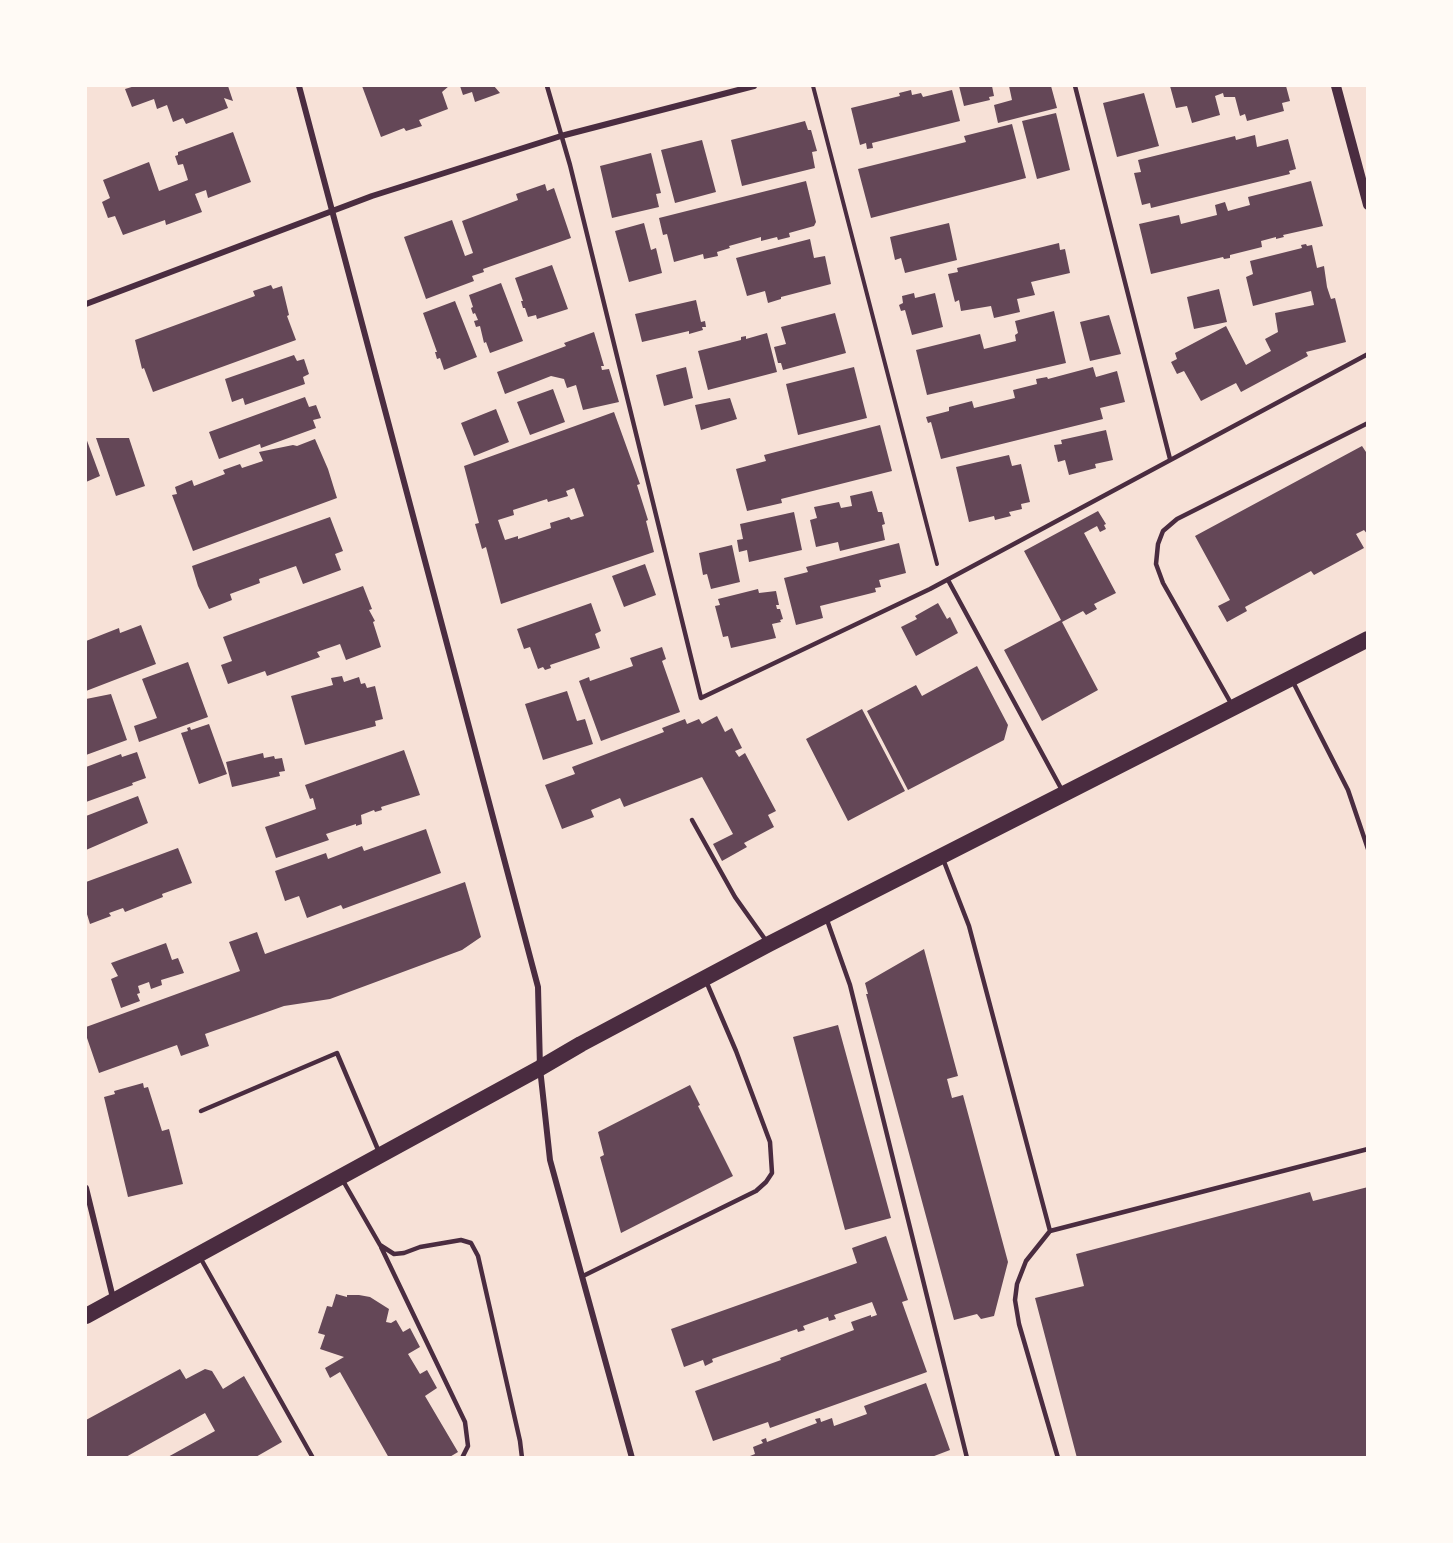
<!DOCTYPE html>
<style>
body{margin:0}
#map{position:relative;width:1453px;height:1543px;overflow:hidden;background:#f7e1d7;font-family:Mulish,sans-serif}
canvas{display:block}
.frame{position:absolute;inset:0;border:87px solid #fffaf5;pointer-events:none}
</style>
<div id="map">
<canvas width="1453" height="1543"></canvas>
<div class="frame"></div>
</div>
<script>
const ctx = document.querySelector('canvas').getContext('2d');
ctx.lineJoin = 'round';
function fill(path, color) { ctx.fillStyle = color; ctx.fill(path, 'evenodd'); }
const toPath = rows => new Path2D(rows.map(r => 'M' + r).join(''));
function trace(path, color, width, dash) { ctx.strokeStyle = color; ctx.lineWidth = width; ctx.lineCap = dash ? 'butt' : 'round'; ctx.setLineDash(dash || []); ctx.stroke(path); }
fill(toPath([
 [135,86,228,86,233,101,224,98,228,108,186,124,183,118,173,122,167,105,157,109,154,99,132,107,125,89],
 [362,86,449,86,442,92,448,109,419,120,422,126,406,131,404,128,381,137],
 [460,86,494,86,500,93,475,102,472,92,463,95],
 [959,86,992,86,994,96,989,97,990,100,964,106],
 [1009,86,1051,86,1057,108,998,123,994,105,1012,100],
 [1170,86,1286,86,1290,101,1282,103,1284,111,1247,121,1245,114,1240,116,1235,97,1224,97,1223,93,1215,96,1220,115,1192,123,1187,106,1176,108],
 [911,90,912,95,921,93,923,97,952,90,960,121,872,143,873,148,867,149,866,143,860,145,851,108,900,96,899,93],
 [1144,93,1159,146,1117,157,1103,103],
 [1056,113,1070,170,1037,179,1022,121],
 [805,121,808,130,811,130,817,151,812,152,815,168,742,186,731,140],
 [1012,124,1026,178,871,218,858,169,966,142,964,136],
 [233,132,251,182,208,198,206,190,195,194,202,212,166,225,165,220,123,235,115,216,108,218,102,202,110,198,103,180,149,162,159,191,188,180,183,164,178,165,175,156,178,155,178,152],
 [1255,135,1257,147,1288,139,1296,169,1289,171,1290,174,1151,208,1150,203,1142,205,1134,173,1141,172,1138,160,1235,136,1236,140],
 [702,140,716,192,675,203,661,150],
 [651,153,661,193,656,194,659,207,612,218,600,166],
 [806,181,816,222,814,226,789,233,790,237,778,240,777,237,761,241,761,237,729,246,730,248,717,252,718,256,704,259,703,254,674,262,667,234,663,235,659,218],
 [1311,181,1323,226,1283,235,1284,237,1276,239,1276,237,1261,241,1262,247,1230,255,1230,258,1224,259,1223,257,1151,274,1139,224,1179,215,1181,224,1217,215,1215,205,1225,202,1228,211,1250,205,1248,197],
 [545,184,547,191,554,188,571,238,483,269,484,272,472,276,474,281,426,299,404,237,452,220,465,256,473,253,462,221,518,200,516,194],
 [644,223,651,250,656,248,662,273,629,282,615,231],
 [949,223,957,260,905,273,901,258,895,260,890,237],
 [810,239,814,258,825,256,831,284,781,297,781,299,768,303,765,291,747,296,736,258],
 [1059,243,1060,250,1065,249,1070,273,1031,282,1035,295,1017,299,1020,312,994,318,991,306,961,311,959,300,955,302,948,274,958,272,957,268],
 [1306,244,1307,246,1312,245,1317,268,1324,266,1327,287,1331,299,1335,298,1346,342,1306,352,1308,356,1241,392,1236,383,1201,401,1184,371,1177,374,1171,362,1177,359,1175,353,1226,326,1246,365,1271,351,1265,339,1278,332,1275,313,1314,305,1311,291,1253,306,1246,277,1253,274,1250,261,1302,248,1301,245],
 [552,265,568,309,537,319,536,315,528,317,525,308,523,308,521,301,523,301,515,278],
 [501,283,523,341,490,353,486,342,484,343,480,326,476,327,474,321,478,320,475,313,473,314,471,308,473,307,469,295],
 [271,285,273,289,282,286,289,315,287,316,296,340,153,392,144,368,142,369,135,340,255,296,253,291],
 [1219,289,1227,322,1194,329,1187,297],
 [914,293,915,298,935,293,943,327,912,335,905,310,901,311,899,305,903,303,902,296],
 [696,300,701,322,705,321,706,327,702,327,703,330,689,334,689,331,642,342,635,314],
 [455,301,477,357,444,370,440,358,437,359,435,352,437,352,423,313],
 [1054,311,1066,363,927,395,916,350,980,334,984,349,1016,341,1015,335,1018,333,1015,321],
 [835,313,846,353,783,370,781,363,778,363,774,347,786,344,781,327],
 [1109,315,1121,354,1090,361,1080,322],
 [594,332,604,366,601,366,602,370,609,369,619,402,583,410,576,385,567,388,564,379,551,376,505,394,497,372,566,346,564,343],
 [767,333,777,372,708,390,698,351,741,340,741,337,746,336,746,339],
 [294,355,297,361,304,359,309,374,303,377,305,384,245,405,243,398,232,402,225,379],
 [686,367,693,398,664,406,656,375],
 [854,367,867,418,798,435,786,384],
 [1093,367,1096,377,1117,371,1125,402,1100,408,1103,419,941,459,931,422,928,423,926,417,949,411,949,407,972,401,974,408,1015,398,1013,390,1037,384,1036,379,1047,377,1048,379],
 [553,389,565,422,530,435,517,402],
 [305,397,309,407,316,405,321,418,313,420,316,428,261,448,260,444,219,459,209,432],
 [730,398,737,419,701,430,695,405],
 [496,409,509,442,474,456,461,423],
 [614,412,640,484,637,485,648,520,646,521,654,552,501,604,486,547,482,549,475,524,479,523,464,466],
 [574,488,584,516,571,520,569,517,550,523,551,528,518,539,518,536,505,540,498,520,514,515,513,510,547,499,548,502,568,496,566,491],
 [880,425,892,471,781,499,782,503,747,511,736,469,766,461,764,455],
 [1106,430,1113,460,1095,464,1096,468,1069,475,1065,460,1058,462,1054,445,1062,444,1061,440],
 [86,438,100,476,86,482],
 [96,438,129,438,145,486,116,496],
 [315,439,328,469,337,498,193,551,172,495,177,494,175,487,192,480,194,486,225,474,223,470,240,464,242,468,263,461,259,452,293,445,297,446],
 [1362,446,1368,455,1368,535,1364,530,1356,534,1364,548,1314,575,1311,571,1245,607,1247,611,1227,622,1218,606,1230,600,1195,536],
 [1009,455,1012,466,1021,464,1030,502,1021,504,1022,509,1009,512,1011,516,995,520,994,516,969,522,956,467],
 [872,491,878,512,882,512,885,524,882,525,885,540,840,551,838,542,816,547,810,520,817,518,814,507,839,502,841,508,852,506,850,496],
 [1098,511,1106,524,1104,525,1106,529,1100,532,1097,526,1084,533,1116,593,1094,604,1097,609,1086,615,1083,611,1062,622,1098,690,1042,721,1004,650,1061,620,1024,551],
 [794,512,802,550,749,562,747,550,739,552,737,540,743,539,740,524],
 [330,517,343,551,335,554,341,570,303,584,296,566,259,579,260,583,230,594,232,600,209,609,198,586,192,566],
 [899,543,906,573,879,580,881,587,875,588,876,592,820,606,823,618,796,625,784,578,808,572,806,567],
 [732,545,740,582,711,589,707,574,703,575,699,553],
 [645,564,656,595,624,607,612,576],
 [363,586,372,609,369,610,375,621,373,622,381,647,346,660,340,644,317,652,320,657,267,676,265,671,228,684,221,665,232,661,223,637],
 [758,589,759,593,776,591,779,605,776,605,777,609,780,609,783,619,780,620,781,622,772,624,776,638,731,648,728,636,723,637,715,606,720,605,718,599],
 [591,603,601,631,595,634,600,648,550,665,551,668,545,670,543,667,538,669,530,647,524,649,517,629],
 [938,603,947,619,950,617,958,633,916,656,901,627,917,619,915,616],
 [141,625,156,664,86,691,86,641,119,628,120,633],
 [662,647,666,659,662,661,680,712,601,741,579,681,589,677,590,681,633,666,630,658],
 [188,662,208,717,139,742,134,726,157,718,142,679],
 [977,666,1008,725,1004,740,908,790,867,711,916,685,922,696],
 [342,676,344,682,359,677,361,684,365,683,367,688,375,686,383,719,375,721,376,726,305,745,291,696,333,685,331,678],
 [567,691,577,721,585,719,593,744,543,760,525,704],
 [111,694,127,740,86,755,86,699],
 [862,709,905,791,848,821,806,739],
 [717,716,725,732,732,728,742,748,735,751,739,757,745,753,776,811,768,815,774,827,744,843,747,847,722,861,713,844,733,834,702,777,624,807,620,798,591,810,594,817,562,829,545,785,575,774,572,767,664,732,662,728,685,719,687,724,699,719,702,724],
 [209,724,227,774,199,784,181,733,188,731,187,728,190,727,191,730],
 [404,750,420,795,381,807,382,810,375,812,374,810,361,815,362,824,356,826,356,824,326,834,329,840,276,858,265,827,316,809,313,798,310,799,305,785],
 [137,752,146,778,132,783,133,785,86,802,86,767,121,754,122,757],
 [263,753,264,758,274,756,275,759,282,758,285,771,279,772,280,776,232,787,226,762],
 [138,796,148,823,86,850,86,816],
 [426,829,441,873,343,909,341,905,307,918,299,896,285,901,275,871,326,853,328,859,362,846,364,851],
 [178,848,192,883,162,894,163,897,125,912,123,908,109,913,111,916,90,924,86,911,86,882],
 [465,882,481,937,462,950,330,999,284,1006,205,1034,209,1046,181,1056,177,1045,99,1073,86,1035,86,1027,240,971,229,942,257,932,265,954],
 [166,943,172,960,178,958,184,973,161,980,162,985,151,989,149,982,138,986,140,993,137,994,140,1001,121,1008,111,979,118,976,111,963],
 [924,949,958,1076,947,1079,952,1098,963,1095,1008,1262,994,1316,981,1319,977,1314,954,1320,866,994,868,994,865,983],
 [838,1025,891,1218,845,1230,793,1037],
 [143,1083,144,1088,148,1087,162,1131,169,1129,183,1184,128,1197,104,1097,115,1094,114,1091],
 [690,1085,700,1105,698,1106,733,1176,621,1233,600,1157,604,1155,598,1132],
 [1368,1187,1368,1458,1077,1458,1035,1298,1084,1286,1076,1254,1310,1192,1313,1201],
 [886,1236,908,1300,902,1302,927,1372,770,1428,768,1422,713,1441,695,1391,781,1360,780,1358,854,1330,851,1322,871,1315,871,1317,877,1315,872,1302,834,1315,836,1319,829,1321,828,1317,803,1326,805,1330,798,1332,797,1329,712,1359,713,1362,705,1366,703,1360,684,1367,671,1329,857,1263,852,1248],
 [336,1294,347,1297,347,1295,359,1295,370,1297,389,1309,386,1322,391,1323,396,1320,403,1332,410,1328,420,1347,408,1354,420,1374,427,1370,437,1388,425,1396,458,1452,448,1458,389,1458,340,1372,330,1378,325,1368,344,1357,320,1349,325,1335,318,1333,327,1306,332,1307],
 [180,1369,186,1379,205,1369,212,1371,223,1389,244,1376,282,1442,254,1458,166,1458,215,1431,205,1413,124,1458,86,1458,86,1420],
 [926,1383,950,1450,929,1458,917,1458,916,1456,911,1458,745,1458,755,1454,753,1447,763,1443,761,1440,766,1438,767,1442,817,1423,815,1419,820,1418,821,1422,832,1418,834,1426,867,1414,864,1406]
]), '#644757');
trace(toPath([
 [813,86,937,564]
]), '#4a2c40', 4);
trace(toPath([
 [547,86,570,165,701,698,930,589,1368,354],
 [1075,86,1170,459],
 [948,580,1063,792],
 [1293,682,1348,790,1368,849],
 [1232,705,1163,583,1156,564,1158,544,1163,531,1177,519,1368,423],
 [692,820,735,897,767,942],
 [943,859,969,926,1050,1231,1368,1149],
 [827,920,850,985,967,1458],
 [201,1111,337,1053,379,1152],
 [342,1179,380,1245,394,1254,404,1253,420,1247,461,1240,471,1243,478,1256,520,1441,522,1458],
 [1050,1231,1026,1261,1017,1284,1015,1300,1019,1324,1058,1458],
 [381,1247,465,1422,468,1446,462,1458],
 [201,1259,313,1458],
 [583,1276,756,1191,766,1182,772,1173,770,1142,736,1051,706,981]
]), '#4a2c40', 4.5);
trace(toPath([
 [299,86,538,987,540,1068,550,1160,632,1458],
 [86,304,372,196,561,136,754,86],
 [86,1188,113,1298]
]), '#4a2c40', 6);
trace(toPath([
 [1336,86,1368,205]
]), '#4a2c40', 10);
trace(toPath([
 [86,1316,540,1068,581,1044,769,944,1368,639]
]), '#4a2c40', 16);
</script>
